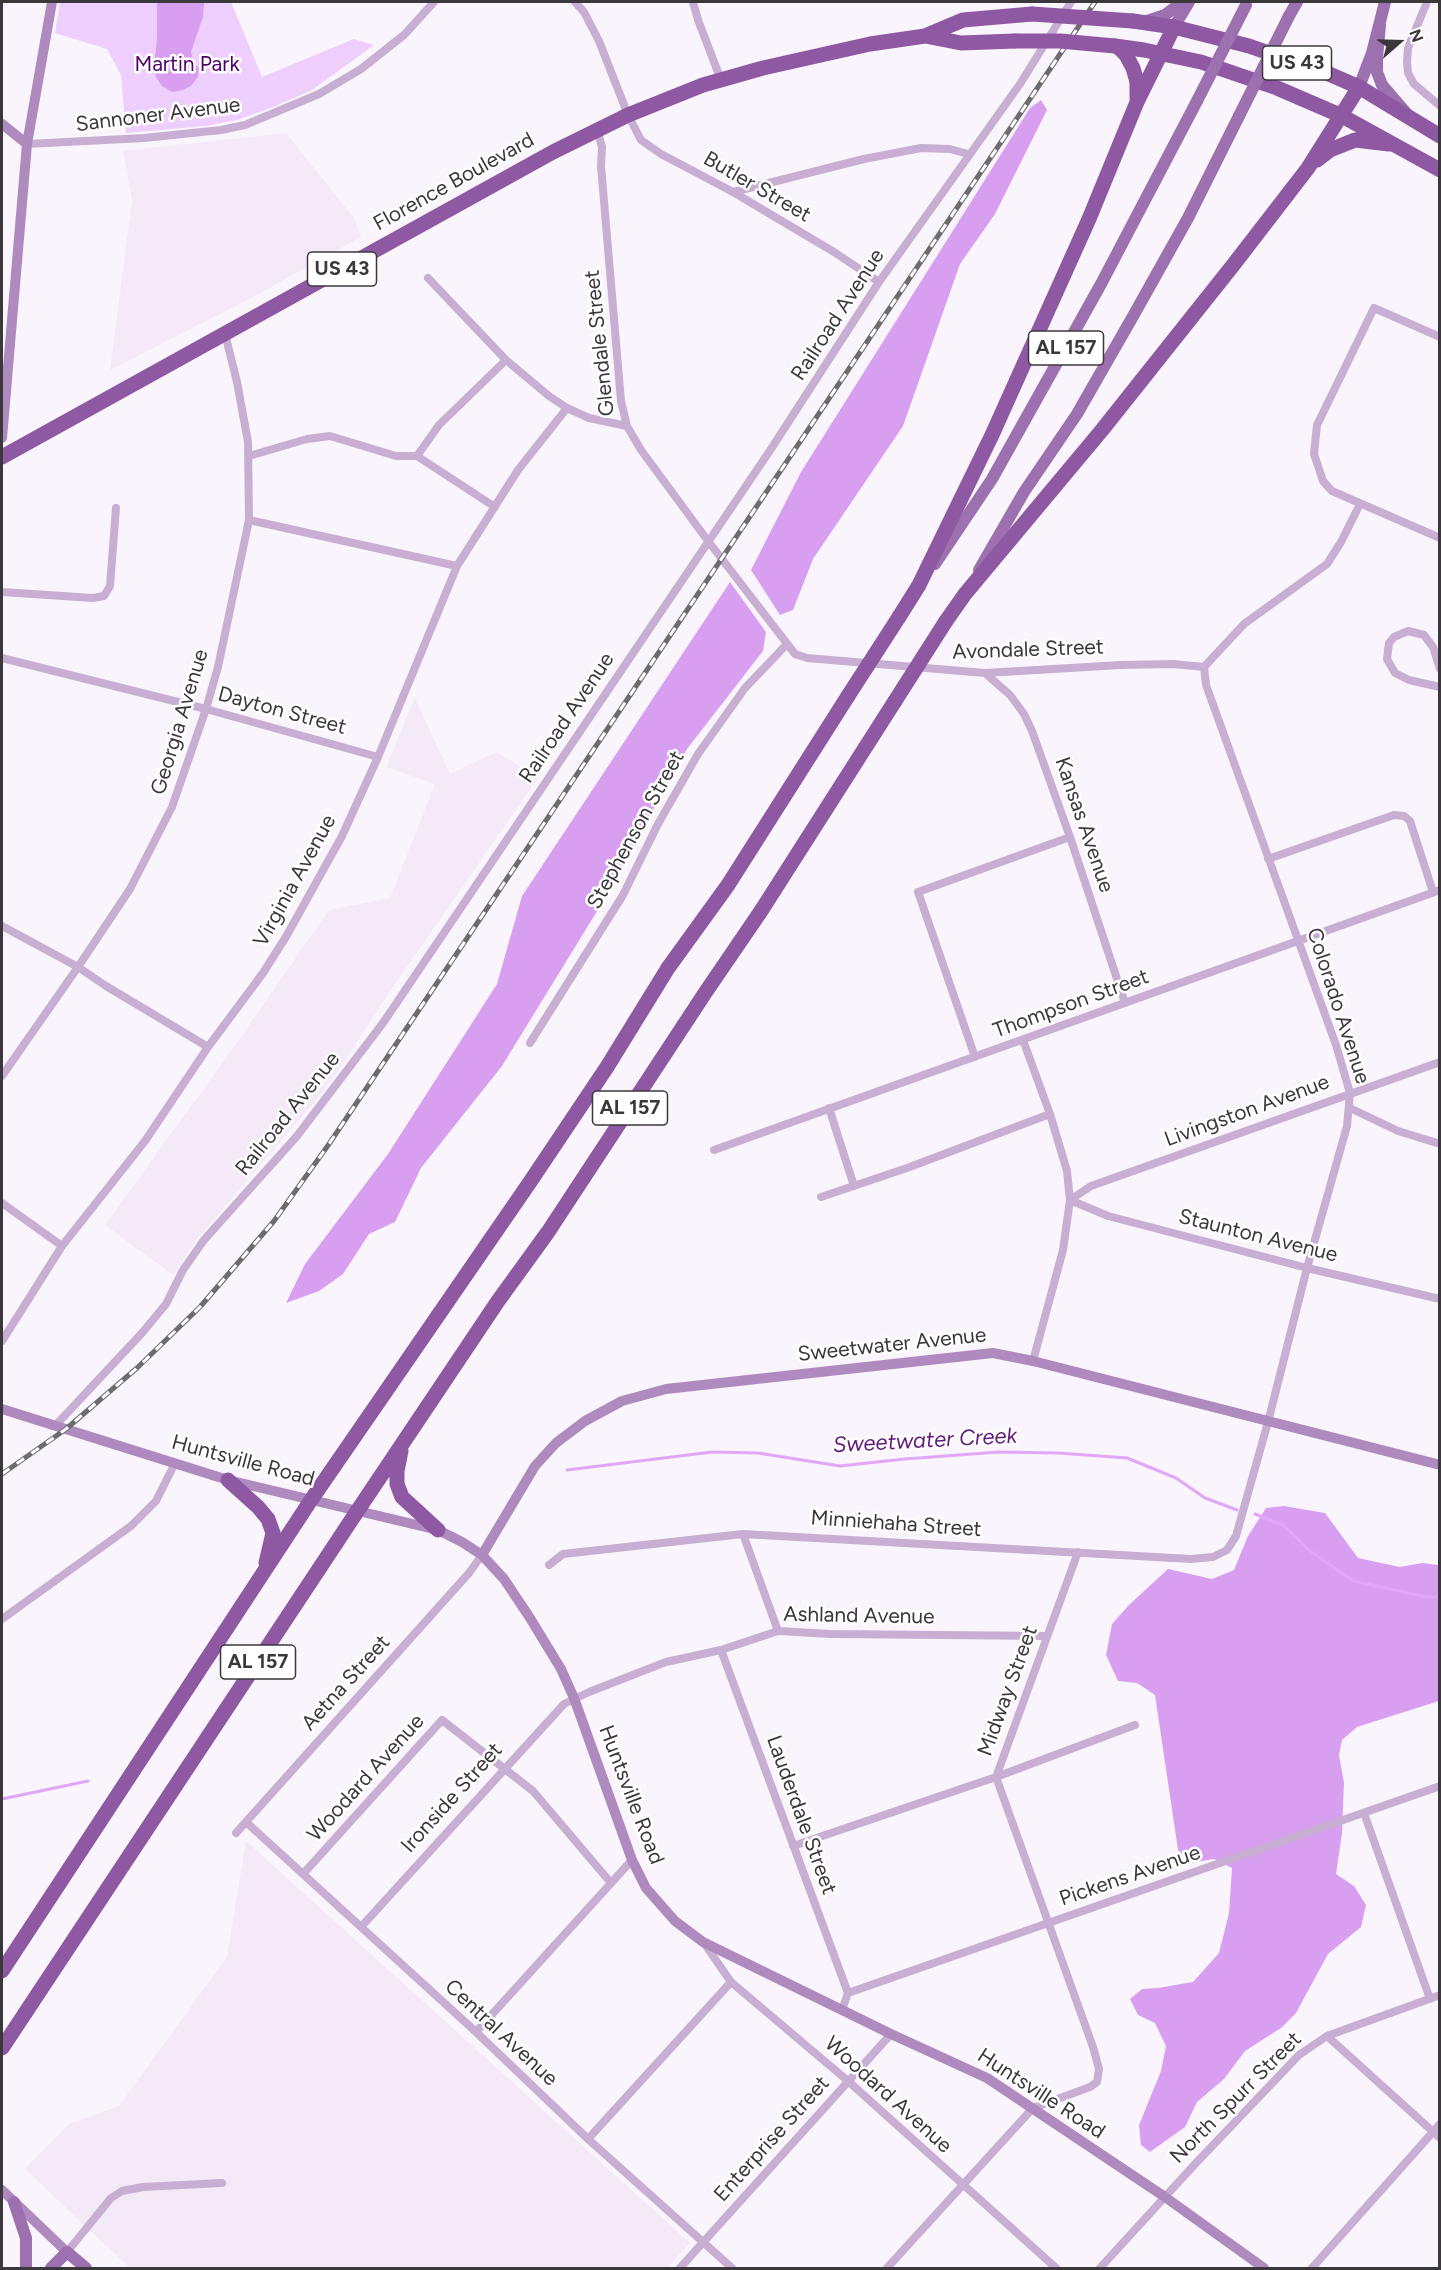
<!DOCTYPE html>
<style>
body{margin:0}
#map{position:relative;width:1441px;height:2270px;overflow:hidden;background:#faf5fc;font-family:Figtree,sans-serif}
canvas{display:block}
.frame{position:absolute;inset:0;border:3px solid #3a383b;pointer-events:none}
.north{position:absolute;left:1369px;top:12px;width:60px;height:60px;-webkit-text-stroke:4px #fff;paint-order:stroke;rotate:70deg;font-size:16px;font-weight:700;line-height:24px;text-align:center;color:#3a383b}
.north::after{content:'';display:block;margin:auto;width:21px;height:27px;background:#3a383b;clip-path:polygon(50% 0,100% 100%,50% 72%,0 100%)}
</style>
<div id="map">
<canvas width="1441" height="2270"></canvas>
<div class="frame"></div>
<div class="north">N</div>
</div>
<script>
const ctx = document.querySelector('canvas').getContext('2d');
ctx.lineJoin = 'round';
function fill(path, color) { ctx.fillStyle = color; ctx.fill(path, 'evenodd'); }
const toPath = rows => new Path2D(rows.map(r => 'M' + r).join(''));
function trace(path, color, width, dash) { ctx.strokeStyle = color; ctx.lineWidth = width; ctx.lineCap = dash ? 'butt' : 'round'; ctx.setLineDash(dash || []); ctx.stroke(path); }
function drawText(font, color, halo, rows, align = 'center') {
  ctx.font = font + ' Figtree,sans-serif'; ctx.lineWidth = 5; ctx.setLineDash([]); ctx.textBaseline = 'middle'; ctx.strokeStyle = halo; ctx.fillStyle = color; for (const [text, x, y, turn = 0] of rows) {
    ctx.save(); ctx.translate(x, y); ctx.rotate((+turn || 0) * Math.PI / 180); ctx.textAlign = isNaN(turn) ? turn : align; if (halo) ctx.strokeText(text, 0, 0); ctx.fillText(text, 0, 0); ctx.restore();
  }
}
fill(toPath([
 [286,133,354,218,361,237,255,296,110,370,132,201,123,151],
 [415,698,450,774,497,752,538,778,386,997,345,1061,317,1099,196,1240,173,1275,105,1225,231,1051,329,910,390,898,435,784,386,767],
 [246,1841,690,2243,667,2268,130,2268,25,2169,69,2124,119,2106,227,1957]
]), '#f3e9f7');
fill(toPath([
 [60,2,231,2,262,77,354,39,374,45,312,90,273,107,237,120,206,126,126,133,121,75,107,49,55,33]
]), '#eecefc');
fill(toPath([
 [157,2,204,2,203,17,191,52,194,63,199,68,198,77,191,86,183,90,172,92,162,86,156,77,154,66,157,39],
 [1041,100,1047,110,995,214,960,264,903,426,813,559,793,610,780,615,751,570,801,472,1030,108],
 [730,582,766,632,763,651,687,749,652,812,618,877,502,1066,421,1168,395,1222,369,1234,343,1274,319,1291,286,1303,305,1264,388,1154,497,984,522,896],
 [1284,1506,1325,1513,1358,1558,1400,1567,1422,1563,1439,1565,1439,1701,1357,1727,1342,1740,1339,1755,1344,1783,1342,1833,1336,1874,1354,1886,1366,1905,1361,1927,1328,1954,1296,2013,1281,2028,1245,2051,1224,2079,1197,2102,1185,2127,1150,2152,1141,2145,1139,2125,1161,2071,1166,2046,1155,2023,1138,2015,1130,1999,1142,1989,1158,1988,1193,1982,1219,1953,1229,1913,1232,1868,1214,1859,1190,1863,1178,1850,1155,1695,1137,1683,1118,1681,1106,1655,1112,1624,1129,1605,1168,1569,1212,1579,1234,1570,1248,1536,1266,1508]
]), '#d89ff0');
trace(toPath([
 [567,1470,712,1452,758,1453,840,1466,905,1459,999,1452,1058,1453,1127,1458,1176,1478,1205,1498,1237,1510],
 [1255,1514,1283,1525,1309,1550,1353,1581,1427,1597,1440,1597],
 [2,1799,88,1781]
]), '#e0a7f8', 3);
trace(toPath([
 [575,2,584,12,599,41,628,115,641,140,661,154,733,192,834,252,879,282],
 [693,2,698,20,721,80],
 [1427,2,1408,48,1407,62,1408,73,1414,84,1440,106],
 [597,130,602,147,601,166,621,401,627,426,641,450,708,541,795,654,807,658,985,673,1121,665,1173,664,1204,667],
 [27,144,144,138,221,130,245,125,319,94,361,69,404,35,434,2],
 [733,192,864,159,921,148,950,149,968,154],
 [428,278,506,360,549,396,567,408,589,418,627,426],
 [1440,337,1374,308,1317,425,1314,454,1323,481,1332,491,1440,538],
 [249,456,307,439,330,436,396,456,417,456,495,507],
 [417,456,439,425,506,360],
 [249,520,457,566],
 [2,592,93,598,104,596,110,586,116,508],
 [2,658,206,709,378,757],
 [1204,667,1244,624,1327,564,1341,542,1360,504],
 [1440,669,1433,647,1424,635,1408,631,1394,637,1389,643,1387,659,1395,673,1409,680,1440,687],
 [985,673,1010,695,1024,714,1032,731,1070,837,1125,1003],
 [1268,859,1394,815,1404,816,1410,821,1433,892],
 [2,926,78,967,106,986,208,1047],
 [1023,1040,1050,1114,1067,1171,1070,1200,1063,1250,1033,1361],
 [530,1043,623,895,658,824,698,754,745,688,787,644],
 [975,1057,918,892,1070,837],
 [2,1076,78,967,130,889,172,807,206,709,218,667,249,520,248,442,237,382,225,334],
 [829,1108,854,1186],
 [1350,1108,1398,1131,1440,1144],
 [714,1150,1440,890],
 [821,1197,907,1168,1050,1114],
 [1070,1200,1091,1186,1440,1062],
 [1070,1200,1108,1216,1307,1268,1440,1299],
 [2,1203,62,1246],
 [2,1341,62,1246,145,1141,208,1047,263,973,287,935,342,836,378,757,457,566,518,470,567,408],
 [55,1426,142,1333,166,1304,183,1270,204,1240,297,1136,383,1023,771,449,879,282,1020,84,1071,2],
 [743,1534,778,1631],
 [549,1565,563,1554,743,1534,1191,1559,1213,1557,1227,1550,1236,1536,1268,1422,1307,1268,1347,1126,1350,1093,1336,1045,1206,685,1204,667],
 [2,1619,131,1526,156,1501,175,1463],
 [721,1650,848,1993],
 [1364,1813,1430,1999],
 [246,1822,476,2032,588,2139,732,2268],
 [236,1833,469,1573,482,1555],
 [793,1846,996,1777,1135,1725],
 [303,1874,442,1720,533,1791,611,1883],
 [361,1927,564,1704,589,1692,666,1662,721,1650,778,1631,831,1634,1047,1636],
 [704,1943,731,1982,848,2081,1056,2268],
 [848,1993,1440,1786],
 [842,2010,848,1993],
 [476,2032,632,1860],
 [1327,2036,1440,2138],
 [588,2139,731,1982],
 [67,2252,111,2198,122,2191,143,2187,222,2183],
 [680,2268,891,2034],
 [887,2268,1033,2108,1090,2087,1097,2082,1099,2069,1093,2047,996,1777,1078,1552],
 [1100,2268,1196,2163,1299,2055,1327,2036,1440,1995],
 [1312,2268,1440,2124]
]), '#c7aed2', 8);
trace(toPath([
 [2,124,27,144],
 [2,438,27,144,52,2],
 [2,1409,228,1480,438,1530,462,1542,482,1555,504,1579,530,1618,561,1669,574,1698,632,1860,646,1888,675,1921,703,1942,891,2034,987,2078,1165,2197,1264,2268],
 [482,1555,535,1466,556,1443,585,1421,622,1401,666,1389,993,1353,1033,1361,1440,1465],
 [2,2190,67,2252]
]), '#af8abf', 10);
trace(toPath([
 [1289,16,1297,2],
 [1144,22,1165,15,1182,2],
 [1380,25,1377,58,1377,72,1382,85,1407,114],
 [1174,27,1189,2],
 [1359,87,1372,53,1385,2],
 [935,564,992,479,1101,284,1197,101],
 [979,570,1024,492,1077,414,1132,318,1188,218,1239,116],
 [14,2202,26,2238,26,2268],
 [51,2268,67,2252,86,2268]
]), '#9d70b0', 12);
trace(toPath([
 [1133,21,1174,27,1249,46,1329,74,1359,87,1440,136],
 [925,36,961,43,1015,41],
 [1115,46,1144,50,1201,62,1277,88,1342,116,1440,170],
 [1118,47,1126,55,1133,68,1137,82,1137,98],
 [1317,160,1330,150,1355,140,1389,144],
 [2,457,553,152,628,115,703,85,763,68,870,44,925,36,963,20,1032,14],
 [899,617,919,585,992,435,1089,219,1137,102,1174,27],
 [946,621,965,594,1102,430,1234,264,1308,168,1359,87],
 [401,1451,397,1471,397,1484,402,1497,438,1530],
 [228,1480,258,1507,268,1519,273,1533,266,1563],
 [2,1971,311,1500,530,1182,607,1067,668,968,728,885,848,696],
 [2,2048,358,1510,498,1301,548,1232,705,993,761,911,895,701]
]), '#8e58a3', 15);
const rail = toPath([
 [2,1474,66,1429,137,1368,200,1307,274,1221,329,1144,1095,2]
]);
trace(rail, '#6e6b6f', 5);
trace(rail, '#fff', 3, [9]);
trace(toPath([
 [1197,101,1246,5],
 [1239,116,1289,16]
]), '#9d70b0', 12);
trace(toPath([
 [1032,14,1133,21],
 [1015,41,1060,41,1115,46],
 [848,696,899,617],
 [895,701,946,621]
]), '#8e58a3', 15);
for (const [x, y, w] of [
 [1297,63,69],
 [342,269,69],
 [1066,348,75],
 [630,1108,75],
 [258,1662,75]
]) { const box = new Path2D(); box.roundRect(x - w / 2, y - 17, w, 34, 4.5); ctx.fillStyle = '#fff'; ctx.fill(box); trace(box, '#3a383b', 1.5); }
drawText('bold 20px', '#3a383b', null, [
 ["US 43",1297,63],
 ["US 43",342,269],
 ["AL 157",1066,348],
 ["AL 157",630,1108],
 ["AL 157",258,1662]
]);
drawText('21px', '#4f0167', '#fff', [
 ["Martin Park",187,65]
]);
drawText('21px', '#3a383b', '#fff', [
 ["Sannoner Avenue",158,115,-7],
 ["Florence Boulevard",454,182,-29],
 ["Butler Street",757,187,30],
 ["Railroad Avenue",838,315,-57],
 ["Glendale Street",600,343,-96],
 ["Avondale Street",1028,650,-2],
 ["Dayton Street",282,711,15],
 ["Railroad Avenue",567,718,-56],
 ["Georgia Avenue",180,722,-73],
 ["Kansas Avenue",1084,825,71],
 ["Stephenson Street",636,830,-61],
 ["Virginia Avenue",295,881,-61],
 ["Thompson Street",1071,1004,-20],
 ["Colorado Avenue",1338,1006,72],
 ["Livingston Avenue",1247,1111,-20],
 ["Railroad Avenue",288,1114,-51],
 ["Staunton Avenue",1258,1236,14],
 ["Sweetwater Avenue",892,1345,-6],
 ["Huntsville Road",243,1461,15],
 ["Minniehaha Street",896,1524,4],
 ["Ashland Avenue",859,1616,1],
 ["Aetna Street",346,1683,-48],
 ["Midway Street",1008,1691,-70],
 ["Woodard Avenue",366,1778,-48],
 ["Huntsville Road",631,1795,69],
 ["Ironside Street",452,1798,-48],
 ["Lauderdale Street",801,1815,70],
 ["Pickens Avenue",1130,1876,-19],
 ["Central Avenue",501,2033,43],
 ["Huntsville Road",1041,2094,33],
 ["Woodard Avenue",888,2095,42],
 ["North Spurr Street",1236,2098,-45],
 ["Enterprise Street",772,2139,-48]
]);
drawText('italic 22px', '#621c7a', '#fff', [
 ["Sweetwater Creek",925,1441,-3]
]);
</script>
